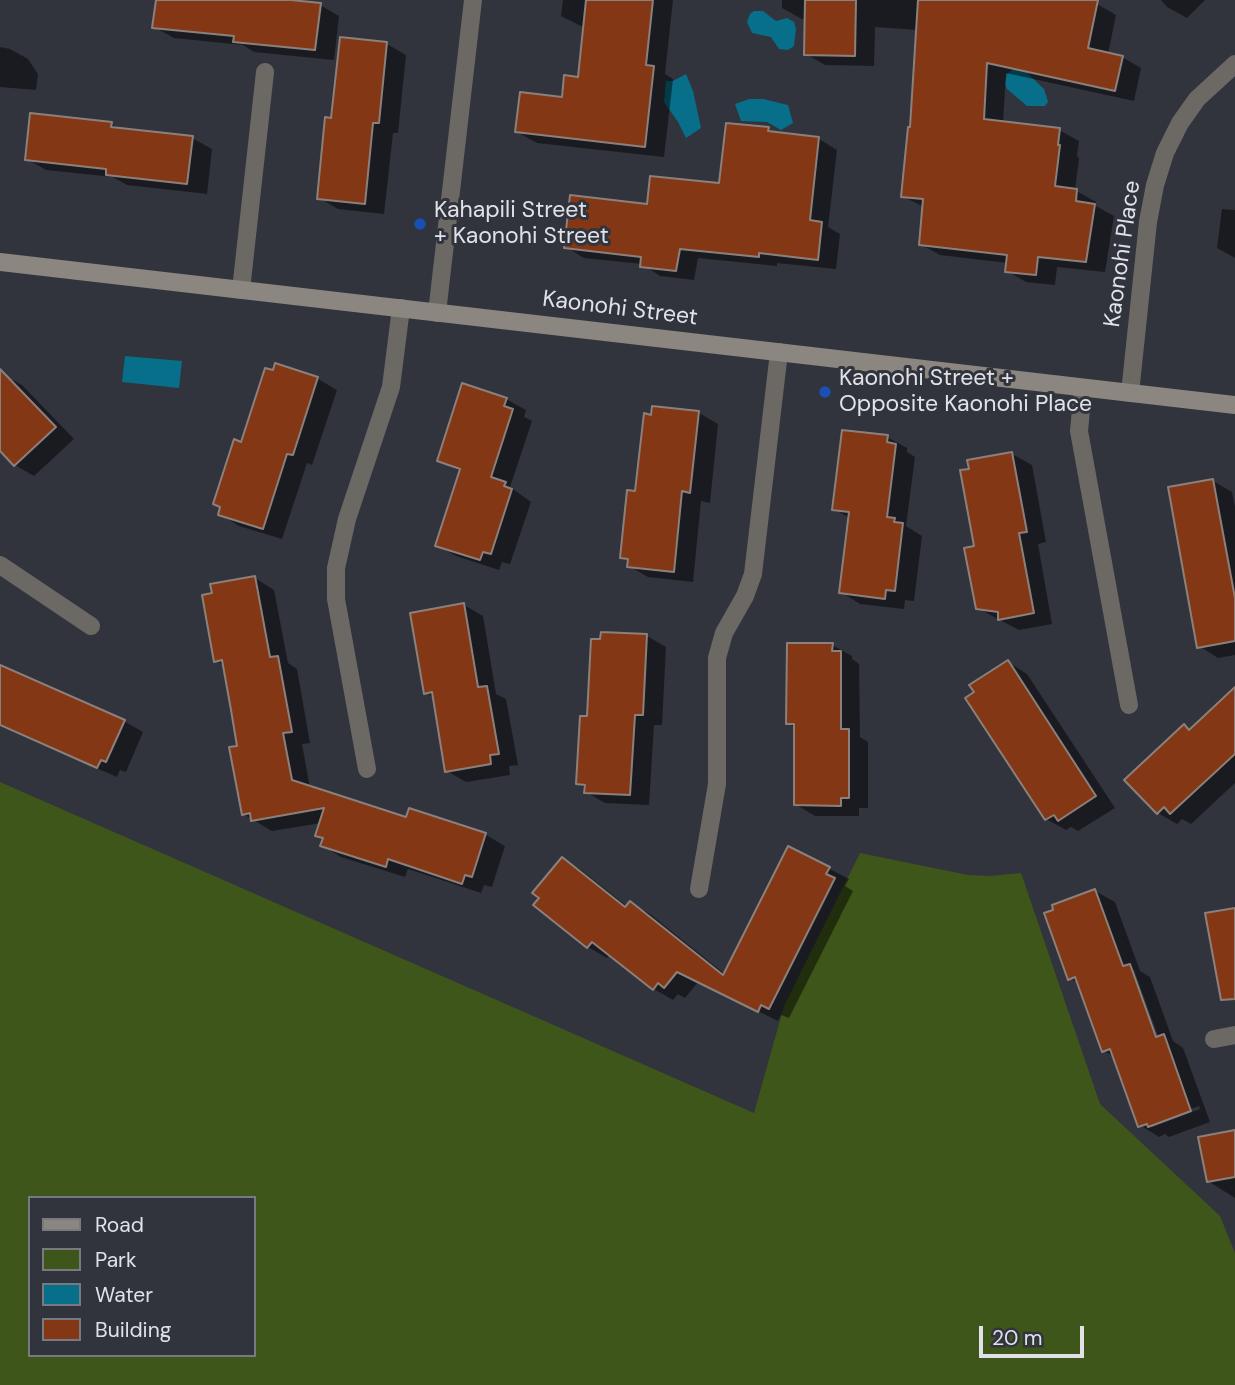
<!DOCTYPE html>
<style>
body{margin:0}
#map{position:relative;width:1235px;height:1385px;overflow:hidden;background:#31343d;font-family:"DM Sans",sans-serif}
canvas{display:block}
.legend{position:absolute;left:28px;top:1196px;width:228px;height:161px;box-sizing:border-box;background:#31343d;border:2px solid #777a81;margin:0;padding:9px 12px;list-style:none;font-size:21px;color:#e0e2e8}
.legend li{display:flex;align-items:center;gap:14px;height:35px}
.legend b{width:35px;border:2px solid #777a81}
.scale{position:absolute;left:979px;top:1326px;width:105px;height:32px;box-sizing:border-box;border:4px solid #e0e2e8;border-top:0;padding-left:9px;font-size:21px;line-height:24px;white-space:nowrap;color:#e0e2e8;-webkit-text-stroke:5px #31343d;paint-order:stroke}
</style>
<div id="map">
<canvas width="1235" height="1385"></canvas>
<ul class="legend">
<li><b style="height:9px;background:#8b8780"></b>Road</li>
<li><b style="height:19px;background:#3f561b"></b>Park</li>
<li><b style="height:19px;background:#076f89"></b>Water</li>
<li><b style="height:19px;background:#833714"></b>Building</li>
</ul>
<div class="scale">20 m</div>
</div>
<script>
const ctx = document.querySelector('canvas').getContext('2d');
ctx.lineJoin = 'round';
function fill(path, color) { ctx.fillStyle = color; ctx.fill(path, 'evenodd'); }
const toPath = rows => new Path2D(rows.map(r => 'M' + r).join(''));
function trace(path, color, width, dash) { ctx.strokeStyle = color; ctx.lineWidth = width; ctx.lineCap = dash ? 'butt' : 'round'; ctx.setLineDash(dash || []); ctx.stroke(path); }
function drawText(font, color, halo, rows, align = 'center') {
  ctx.font = font + ' "DM Sans",sans-serif'; ctx.lineWidth = 6; ctx.setLineDash([]); ctx.textBaseline = 'middle'; ctx.strokeStyle = halo; ctx.fillStyle = color; for (const [text, x, y, turn = 0] of rows) {
    ctx.save(); ctx.translate(x, y); ctx.rotate((+turn || 0) * Math.PI / 180); ctx.textAlign = isNaN(turn) ? turn : align; if (halo) ctx.strokeText(text, 0, 0); ctx.fillText(text, 0, 0); ctx.restore();
  }
}
fill(toPath([
 [0,782,754,1113,784,1006,860,853,968,875,990,876,1021,873,1100,1104,1220,1216,1235,1253,1235,1385,0,1385],
 [30,1198,254,1198,254,1355,30,1355]
]), '#3f561b');
fill(toPath([
 [754,11,763,11,776,21,787,18,794,22,796,29,794,46,788,50,779,49,771,37,752,33,747,22,750,14],
 [1022,68,1044,89,1048,102,1045,106,1027,106,1007,89,1005,84,1007,74,1012,70],
 [686,74,693,91,701,128,686,138,678,122,664,102,666,81,673,81],
 [749,99,763,99,788,105,793,123,781,130,767,122,741,121,735,104],
 [125,356,182,361,179,388,122,382]
]), '#076f89');
fill(toPath([
 [157,0,275,0,320,5,339,16,334,60,254,52,243,45,174,38,154,27],
 [563,0,673,0,665,74,673,79,664,157,537,143,517,132,563,99,579,79,585,28,561,16],
 [782,0,1075,0,1097,4,1116,15,1108,54,1122,57,1141,68,1134,101,1006,73,1003,123,1059,130,1079,141,1077,156,1079,158,1075,190,1096,202,1096,206,1114,216,1105,272,1057,267,1055,285,1026,282,1007,271,1008,263,940,255,920,244,924,207,902,196,912,129,918,30,875,27,874,66,825,65,806,54,806,19,802,19,782,8],
 [1161,0,1205,0,1187,18,1167,7],
 [387,44,406,55,398,133,393,133,384,214,338,209,319,198,333,120],
 [0,47,10,49,28,59,38,74,36,90,0,87],
 [111,124,122,130,192,138,212,149,207,194,127,185,113,177,46,170,27,159],
 [768,129,777,134,819,139,837,150,828,227,840,234,836,269,777,263,777,266,698,258,694,280,660,276,642,264,584,258,566,247,648,206,721,185],
 [1222,209,1235,210,1235,258,1217,248],
 [276,365,318,379,337,390,312,465,307,463,282,539,239,526,220,514,242,444],
 [0,373,22,385,74,439,34,476,15,465,0,449],
 [506,399,526,410,524,417,532,421,510,487,531,502,510,564,502,562,499,570,456,556,437,545,461,472,439,460],
 [699,413,718,424,710,503,701,501,693,582,648,577,629,566,629,561,622,557,636,493],
 [887,437,907,448,907,452,915,457,906,526,922,536,914,601,905,600,904,609,860,604,841,592,850,518,834,509],
 [1012,454,1032,465,1046,542,1038,544,1052,624,1019,630,977,608,976,548],
 [1213,481,1232,492,1235,507,1235,655,1218,658,1199,646],
 [255,578,274,590,288,663,297,669,310,743,302,744,310,788,407,819,410,811,486,835,505,846,492,887,484,885,481,893,408,869,405,877,341,857,322,845,324,839,317,835,321,823,272,831,243,814,239,747,225,666,215,660],
 [464,605,483,616,496,694,506,699,518,765,509,766,510,775,466,782,447,771,434,698,426,692],
 [647,636,666,647,662,725,654,725,649,805,605,803,586,792,586,788,578,784],
 [832,645,852,656,852,659,859,664,860,737,868,742,868,808,859,808,859,816,815,816,795,804,796,728,788,723],
 [1008,662,1027,674,1115,808,1078,831,1071,827,1066,830,1046,819],
 [0,667,124,721,143,732,126,772,120,770,117,777,0,726],
 [1235,689,1235,783,1191,824,1182,819,1177,824,1158,813,1184,726,1191,730],
 [789,848,849,879,845,886,853,891,789,1018,781,1015,778,1021,698,982,685,998,678,994,673,1000,654,989,610,954,607,958,588,947,562,859,581,870,628,907,631,903,650,914,726,975],
 [1095,891,1115,902,1140,971,1150,977,1173,1041,1183,1048,1210,1122,1169,1137,1165,1134,1159,1137,1140,1125,1115,1057,1104,1051,1080,984,1070,978],
 [1131,970,1134,970,1161,1044,1158,1046],
 [1199,1106,1200,1109,1152,1127,1152,1123],
 [1235,1132,1235,1198,1208,1181]
]), '#0007');
const building = toPath([
 [156,0,291,0,321,3,315,50,233,42,234,36,152,28,156,0],
 [586,0,653,0,646,65,654,66,645,147,515,132,520,92,562,97,564,75,578,77,586,0],
 [805,0,856,0,855,56,804,55,805,0],
 [918,0,1098,0,1088,48,1123,56,1115,91,987,63,984,119,1060,128,1058,145,1060,145,1055,186,1077,189,1076,201,1095,204,1086,262,1038,257,1036,275,1005,272,1007,255,919,245,923,199,901,197,908,127,910,127,918,0],
 [340,37,387,42,379,123,373,123,365,204,317,199,325,117,331,118,340,37],
 [30,113,112,122,111,127,193,136,187,184,106,175,106,169,25,160,30,113],
 [726,123,769,127,768,131,819,137,810,220,822,222,818,260,759,253,759,257,680,249,676,271,640,267,641,257,564,248,570,195,647,204,650,176,719,183,726,123],
 [275,363,318,377,293,455,287,454,263,529,218,515,220,507,213,504,234,439,241,442,265,368,273,370,275,363],
 [0,369,56,427,14,466,0,451,0,369],
 [462,383,507,398,504,406,513,409,491,477,506,482,504,486,512,489,491,554,483,552,480,560,435,546,460,469,437,461,462,383],
 [652,406,699,411,690,493,682,491,674,572,627,567,628,559,620,558,627,490,635,491,644,413,651,415,652,406],
 [842,430,888,435,887,442,896,444,887,517,895,518,894,522,903,523,895,591,886,590,885,599,839,593,849,512,832,510,842,430],
 [1012,452,1027,532,1019,533,1034,613,998,620,998,612,976,609,964,548,974,546,960,470,969,469,967,460,1012,452],
 [1213,479,1235,598,1235,641,1197,648,1168,487,1213,479],
 [255,576,270,657,278,656,292,732,283,733,292,780,406,817,409,808,486,833,472,877,465,875,462,884,388,859,386,867,320,846,323,838,315,836,324,808,251,821,250,813,242,815,229,747,237,746,231,710,222,660,214,662,202,595,212,593,210,584,255,576],
 [464,603,478,687,487,686,499,754,490,755,491,764,445,772,432,692,424,694,410,613,464,603],
 [601,632,647,634,643,715,635,715,630,795,584,793,585,785,576,784,580,716,587,716,591,639,600,639,601,632],
 [787,643,833,643,832,651,841,651,841,729,849,729,849,798,841,798,841,806,794,805,794,724,786,724,787,643],
 [1008,660,1096,796,1058,821,1054,815,1045,820,965,698,974,692,969,685,1008,660],
 [0,665,125,720,106,762,101,760,97,768,0,725,0,665],
 [1235,687,1235,754,1170,814,1164,807,1157,814,1124,780,1184,724,1189,730,1235,687],
 [788,846,830,867,826,874,835,878,769,1009,761,1005,758,1012,677,972,664,988,658,983,653,990,592,942,587,948,533,905,539,898,532,893,562,857,625,907,630,901,723,975,788,846],
 [1095,889,1123,966,1130,964,1156,1037,1164,1034,1191,1111,1148,1127,1147,1124,1138,1127,1110,1049,1102,1052,1075,977,1068,980,1044,913,1053,910,1052,905,1095,889],
 [1235,908,1235,999,1221,1000,1205,913,1235,908],
 [1235,1130,1235,1177,1207,1182,1198,1137,1235,1130]
]);
fill(building, '#833714');
trace(building, '#8b807c', 2);
trace(toPath([
 [241,290,265,72],
 [1083,388,1079,431,1129,705],
 [0,565,91,626],
 [367,769,336,599,336,568,347,519,391,387,401,308],
 [699,889,717,784,717,658,724,633,745,596,753,574,779,352],
 [1214,1039,1235,1035]
]), '#6c6965', 18);
trace(toPath([
 [437,313,473,0],
 [1130,393,1148,222,1155,185,1165,153,1180,123,1197,99,1235,64]
]), '#6c6965', 18);
trace(toPath([
 [0,262,1235,405]
]), '#8b8780', 18);
for (const [x, y, r, color] of [
 [420,224,7,"#1a4fb4"],
 [825,392,7,"#1a4fb4"]
]) { const dot = new Path2D(); dot.arc(x, y, r, 0, 2 * Math.PI); ctx.fillStyle = color; ctx.fill(dot); trace(dot, '#31343d', 2.5); }
drawText('23px', '#e0e2e8', '#31343d', [
 ["Kahapili Street",434,211],
 ["+ Kaonohi Street",434,237],
 ["Kaonohi Street +",839,379],
 ["Opposite Kaonohi Place",839,405]
], 'left');
drawText('23px', '#e0e2e8', '#31343d', [
 ["Kaonohi Place",1123,254,-82],
 ["Kaonohi Street",620,309,7]
]);
</script>
